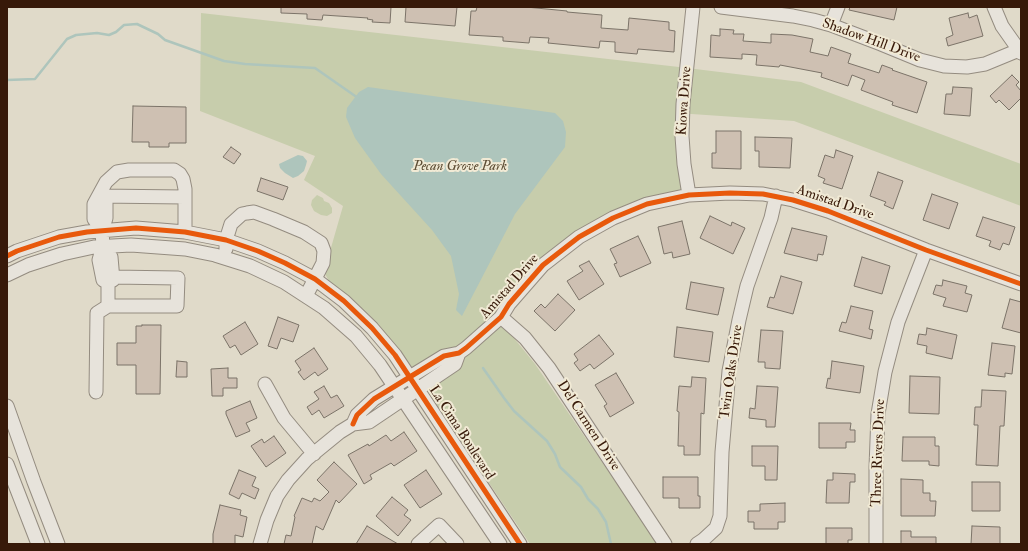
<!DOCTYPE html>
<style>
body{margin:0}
#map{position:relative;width:1028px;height:551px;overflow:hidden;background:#e0dac9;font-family:"IM FELL Double Pica",serif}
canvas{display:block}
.frame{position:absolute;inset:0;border:8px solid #371909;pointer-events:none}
</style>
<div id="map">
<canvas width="1028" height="551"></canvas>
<div class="frame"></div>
</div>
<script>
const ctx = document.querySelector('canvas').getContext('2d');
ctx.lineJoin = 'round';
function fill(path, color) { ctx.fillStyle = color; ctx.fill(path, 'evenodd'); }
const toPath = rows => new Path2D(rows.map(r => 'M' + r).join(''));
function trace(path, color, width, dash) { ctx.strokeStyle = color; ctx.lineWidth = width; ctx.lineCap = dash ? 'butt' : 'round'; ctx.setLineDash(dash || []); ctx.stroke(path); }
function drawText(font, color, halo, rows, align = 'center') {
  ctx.font = font + ' "IM FELL Double Pica",serif'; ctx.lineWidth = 4; ctx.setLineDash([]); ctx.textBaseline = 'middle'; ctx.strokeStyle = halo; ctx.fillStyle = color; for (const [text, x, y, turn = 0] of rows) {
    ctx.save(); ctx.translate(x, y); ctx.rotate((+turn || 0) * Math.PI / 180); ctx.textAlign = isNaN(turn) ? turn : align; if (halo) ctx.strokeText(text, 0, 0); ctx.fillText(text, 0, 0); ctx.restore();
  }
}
fill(toPath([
 [201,13,679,67,801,82,1021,164,1021,206,794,121,677,113,675,131,683,188,677,191,631,203,606,214,572,234,530,270,492,317,509,332,535,364,658,544,530,544,402,353,371,317,344,293,330,283,324,272,343,206,304,180,315,156,200,111],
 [317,195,323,198,324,201,329,203,332,208,332,213,327,216,321,215,314,211,311,205,312,200]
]), '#c7cdac');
fill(toPath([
 [368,87,555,113,563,121,566,132,565,147,515,214,462,316,456,310,459,294,451,256,432,230,381,174,355,138,346,117,347,108,359,92],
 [298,155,303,156,307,161,306,165,304,171,298,176,293,178,285,173,280,168,279,164]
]), '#aec5bc');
trace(toPath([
 [7,80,35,79,67,39,76,35,97,33,109,35,116,32,124,25,137,24,158,34,165,40,224,61,245,64,315,68,358,98],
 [483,368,504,398,514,411,547,441,555,454,560,467,581,487,588,499,598,509,606,522,611,544]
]), '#aec5bc', 2.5);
const building = toPath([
 [281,7,391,7,390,23,372,22,373,20,367,19,368,18,323,15,322,20,307,19,307,14,281,13,281,7],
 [406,7,457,7,455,26,405,22,406,7],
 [477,7,526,7,567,11,567,12,602,15,601,28,628,30,629,18,669,22,669,30,675,31,674,52,638,49,637,54,615,52,615,42,600,41,599,48,548,43,549,38,530,37,529,43,503,41,503,37,469,35,471,11,476,11,477,7],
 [850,7,897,7,894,20,849,10,850,7],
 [968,13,969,18,977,15,983,36,948,46,946,38,953,35,949,18,968,13],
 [720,29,734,30,733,34,744,34,743,41,771,43,771,34,792,35,813,39,810,52,828,56,831,47,851,54,848,63,879,73,882,65,893,69,892,70,927,82,917,113,892,105,893,102,861,90,865,80,852,75,848,86,821,77,822,73,780,65,779,67,756,65,757,55,742,54,742,59,710,57,711,35,720,36,720,29],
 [1012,75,1019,82,1016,85,1021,91,1021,98,1009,110,999,100,996,103,990,96,1012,75],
 [953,87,972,88,970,116,944,114,946,94,952,94,953,87],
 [133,106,186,107,186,143,169,143,169,147,149,147,149,142,132,142,133,106],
 [716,131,741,131,741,169,712,168,712,153,716,153,716,131],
 [755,137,792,138,790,168,759,167,759,151,755,151,755,137],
 [231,147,241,154,234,164,223,157,231,147],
 [836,150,853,156,842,189,823,183,825,179,818,176,825,155,834,158,836,150],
 [878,172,903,181,893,209,884,205,886,202,870,196,878,172],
 [261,178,288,187,283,200,257,191,261,178],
 [932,194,958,203,949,229,923,220,932,194],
 [710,216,731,226,732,222,745,228,733,254,700,238,710,216],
 [983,217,1015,227,1009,245,1003,243,1000,250,989,246,991,241,976,236,983,217],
 [682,221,690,254,673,258,672,252,664,254,658,227,682,221],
 [792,228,827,236,823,255,818,254,817,261,784,253,792,228],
 [638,236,651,263,620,277,614,264,617,263,610,249,638,236],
 [862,257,890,266,882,294,854,286,862,257],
 [589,261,604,284,579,300,567,281,583,271,579,266,589,261],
 [781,276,802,282,793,314,767,307,770,297,774,298,781,276],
 [943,280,967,286,965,293,972,295,967,312,943,306,946,298,933,294,936,285,942,286,943,280],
 [691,282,724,288,718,315,686,309,691,282],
 [558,294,575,310,555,331,534,311,541,304,545,308,558,294],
 [1010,299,1021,302,1021,333,1002,328,1010,299],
 [851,306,873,311,869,329,873,330,871,339,839,331,842,322,846,323,851,306],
 [278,317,299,325,293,342,281,338,277,349,268,346,278,317],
 [245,322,258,344,241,355,235,345,230,348,223,336,245,322],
 [142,325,161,325,160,394,136,394,136,365,117,365,117,343,136,343,136,326,142,326,142,325],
 [677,327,713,332,709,362,674,357,677,327],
 [927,328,957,335,952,359,926,353,927,346,917,344,919,334,926,335,927,328],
 [761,330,783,331,780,369,765,368,765,362,758,362,761,330],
 [599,335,614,354,594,369,590,364,580,371,574,363,578,360,574,354,599,335],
 [992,343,1015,346,1012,374,1005,373,1005,377,988,375,992,343],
 [314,348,328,369,318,376,315,372,304,380,298,372,301,370,295,361,314,348],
 [177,361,187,362,187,377,176,377,177,361],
 [832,361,864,366,860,393,826,388,828,378,830,379,832,361],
 [228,368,228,378,237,378,237,388,223,388,223,396,212,396,211,369,228,368],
 [616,373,634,403,610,417,604,406,607,404,595,385,616,373],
 [910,376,940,377,939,414,909,413,910,376],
 [692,377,706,378,704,414,701,413,700,455,684,455,684,446,678,446,679,412,677,411,679,386,691,387,692,377],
 [324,386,331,398,337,395,344,406,324,418,319,410,312,415,307,407,319,399,314,392,324,386],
 [757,386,778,387,775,427,766,427,766,420,749,418,750,408,755,409,757,386],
 [982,390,1006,391,1004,426,1000,426,998,466,976,465,978,425,974,425,975,407,981,407,982,390],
 [250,401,257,418,246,423,250,431,236,437,226,414,226,411,250,401],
 [819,423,851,423,850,430,855,430,855,442,846,442,846,448,819,448,819,423],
 [404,432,417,451,394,466,391,463,370,475,372,479,364,484,348,455,368,444,369,446,386,435,391,441,404,432],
 [274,436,286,453,266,467,251,446,262,439,264,443,274,436],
 [903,437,935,437,935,446,939,446,939,466,929,465,929,461,902,461,903,437],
 [752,446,778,446,777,480,765,480,765,466,752,466,752,446],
 [334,462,357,484,339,503,336,500,323,530,316,526,312,544,284,544,286,535,291,536,295,517,294,516,302,498,312,502,314,498,320,501,329,492,317,480,334,462],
 [239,470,256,477,252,486,259,489,255,499,242,493,239,499,229,494,239,470],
 [426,470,442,494,420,508,404,485,426,470],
 [833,473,855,474,855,482,850,482,849,503,826,503,827,480,833,480,833,473],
 [663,477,698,477,698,496,700,496,700,508,679,508,679,498,663,498,663,477],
 [901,479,923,480,923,493,930,493,930,501,936,501,935,516,901,516,901,479],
 [972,482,1000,482,1000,511,972,511,972,482],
 [392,497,408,510,404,515,411,520,398,536,376,516,392,497],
 [785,503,785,522,778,522,778,529,754,529,754,522,748,522,748,511,760,511,760,504,785,503],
 [220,505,241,510,240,515,247,517,243,537,235,535,235,544,213,544,213,534,220,505],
 [367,526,398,544,356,544,367,526],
 [972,526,1000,527,1000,544,971,544,972,526],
 [826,528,852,528,852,540,848,540,848,544,826,544,826,528],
 [901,531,911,531,911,537,936,537,936,544,901,544,901,531]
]);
fill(building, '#cec0b2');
trace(building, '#7b7368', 1);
const minor = toPath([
 [721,7,793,16,813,20,831,25,881,44,920,60,944,66,967,67,985,64,1019,50],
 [994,7,1002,26,1021,53],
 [831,25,838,7],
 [689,195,684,164,682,136,683,104,693,7],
 [99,196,106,203,106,218,102,231,103,246,99,260,103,280,108,283,113,280,111,257,103,246],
 [99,196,185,197],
 [102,231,94,219,94,204,106,182,117,172,129,170,174,170,180,174,183,179,185,189,185,232],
 [226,249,226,240,231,224,242,214,247,213,254,212,273,219,304,232,321,243,324,251,323,263,306,296],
 [7,256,17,251,59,237,87,232,136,228,185,232,226,240,258,251,285,263,315,279,344,301,372,328,395,355,520,544],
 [7,275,28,265,62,254,94,247,131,245,185,249,215,255,250,266,284,282,324,308,356,336,380,365,500,544],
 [108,306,177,306,178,278,113,277],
 [501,317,525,338,549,368,665,544],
 [265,384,284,418,314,454],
 [96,392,97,313,108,306,108,283],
 [7,406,34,482,58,544],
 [353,424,357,415,374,399,444,356,459,353,466,348,501,317,509,304,543,265,579,237,613,218,647,204,689,195,730,193,763,194,793,200,828,211,926,250,1021,284],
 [7,464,38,544],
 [260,544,267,520,277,496,288,480,307,459,340,432,353,424,369,422,455,364,459,353],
 [418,544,439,525,457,544],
 [697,544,703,540,716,528,720,516,722,452,729,371,739,320,747,286,771,218,776,196],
 [876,544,876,467,878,414,885,372,898,322,926,250]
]);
trace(minor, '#948c80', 15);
trace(minor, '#e7e3db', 13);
trace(toPath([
 [7,256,17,251,59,237,87,232,136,228,185,232,226,240,258,251,285,263,315,279,344,301,372,328,395,355,520,544],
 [353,424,357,415,374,399,444,356,459,353,466,348,501,317,509,304,543,265,579,237,613,218,647,204,689,195,730,193,763,194,793,200,828,211,926,250,1021,284]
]), '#e8590c', 5);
drawText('14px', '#371909', '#f1ead5', [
 ["Shadow Hill Drive",871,41,20],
 ["Kiowa Drive",685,101,-86],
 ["Amistad Drive",835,203,19],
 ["Amistad Drive",510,287,-49],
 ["Twin Oaks Drive",732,372,-82],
 ["Del Carmen Drive",588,426,57],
 ["La Cima Boulevard",461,433,57],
 ["Three Rivers Drive",879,453,-88]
]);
drawText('italic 14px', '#5c4c33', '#f1ead5', [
 ["Pecan Grove Park",460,167]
]);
</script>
